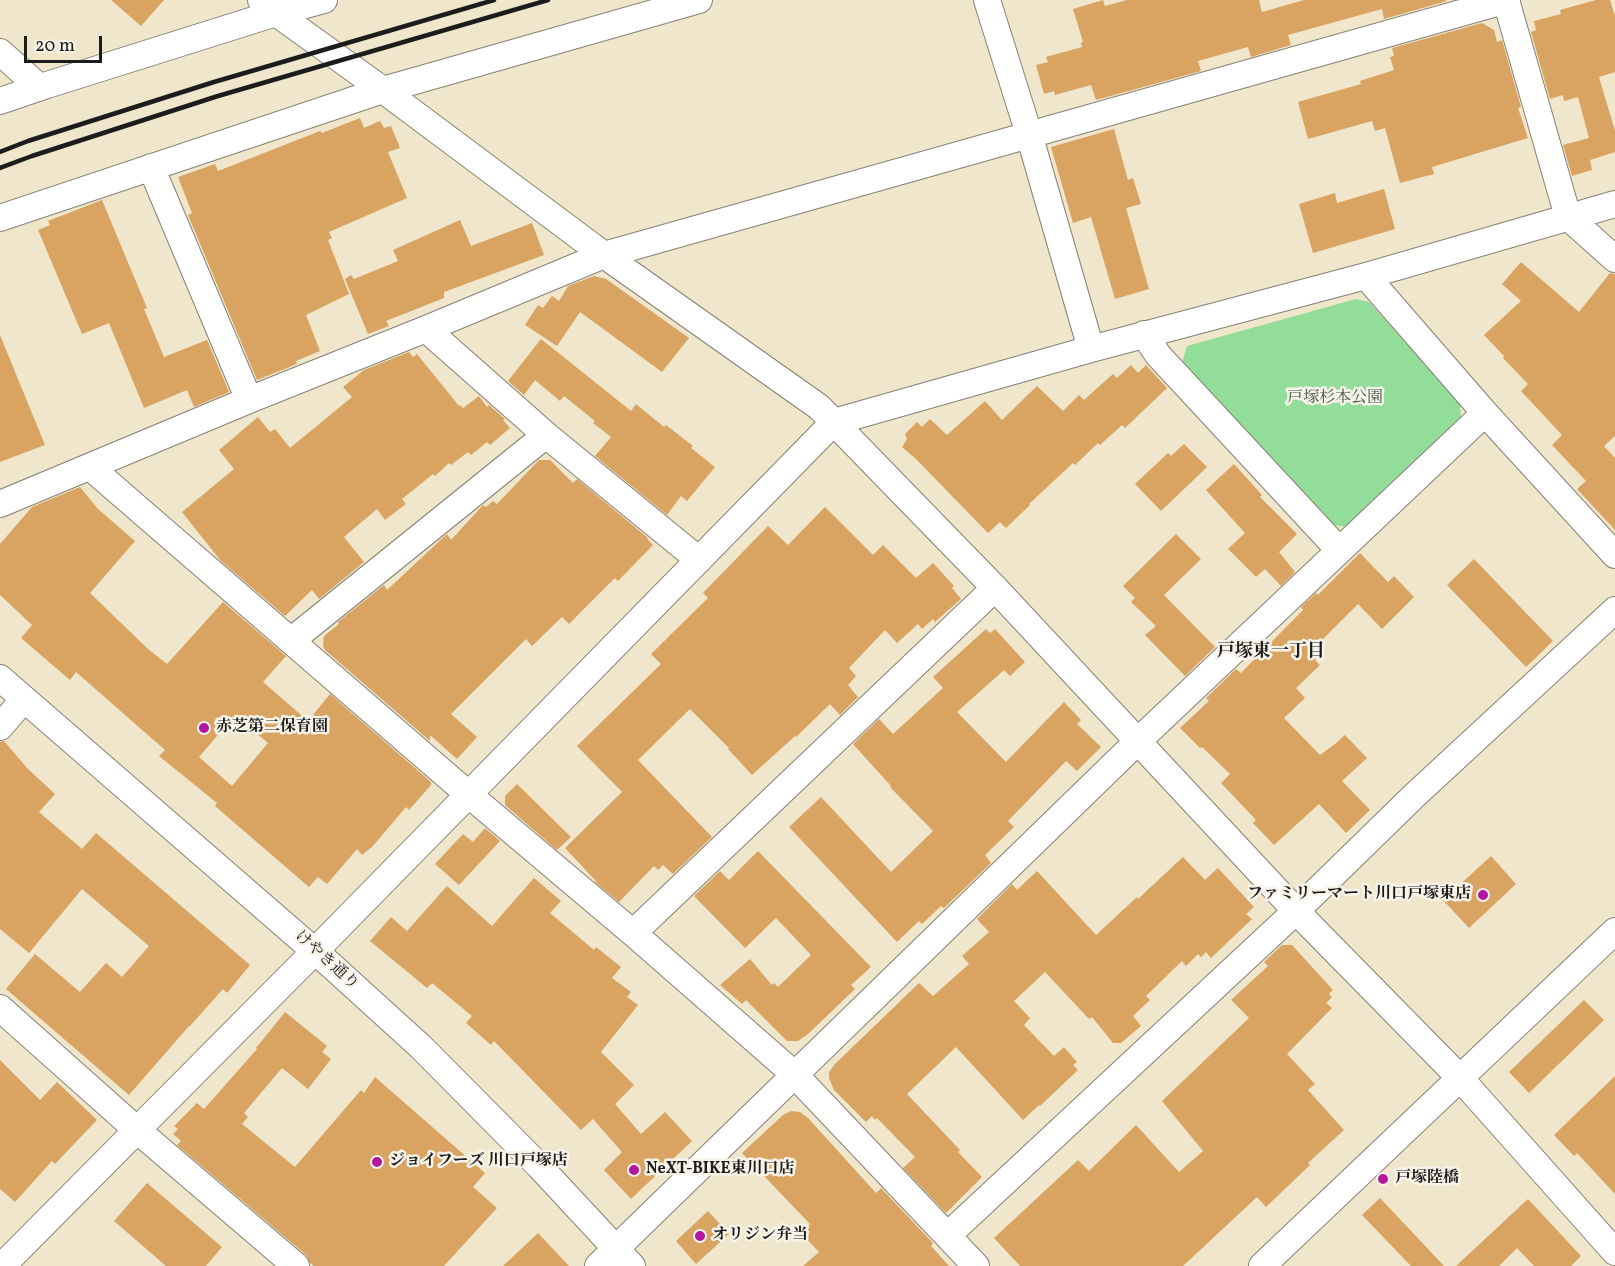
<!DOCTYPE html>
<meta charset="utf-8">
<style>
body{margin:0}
#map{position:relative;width:1615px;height:1266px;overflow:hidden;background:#efe6cb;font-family:Vollkorn,serif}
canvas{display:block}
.scale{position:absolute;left:24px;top:36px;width:78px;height:27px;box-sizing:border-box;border:3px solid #1c1c1c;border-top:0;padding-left:8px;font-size:18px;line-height:21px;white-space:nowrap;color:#1c1c1c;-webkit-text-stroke:4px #f7f3e8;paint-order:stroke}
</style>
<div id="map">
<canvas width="1615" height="1266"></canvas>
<div class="scale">20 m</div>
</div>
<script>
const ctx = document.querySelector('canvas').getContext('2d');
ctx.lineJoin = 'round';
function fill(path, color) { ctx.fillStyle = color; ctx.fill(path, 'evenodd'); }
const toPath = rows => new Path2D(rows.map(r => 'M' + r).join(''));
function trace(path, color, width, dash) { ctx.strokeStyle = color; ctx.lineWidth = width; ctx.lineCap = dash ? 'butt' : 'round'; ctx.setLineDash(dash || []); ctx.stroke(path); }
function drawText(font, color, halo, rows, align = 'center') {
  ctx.font = font + ' Vollkorn,"Noto Serif JP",serif'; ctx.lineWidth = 5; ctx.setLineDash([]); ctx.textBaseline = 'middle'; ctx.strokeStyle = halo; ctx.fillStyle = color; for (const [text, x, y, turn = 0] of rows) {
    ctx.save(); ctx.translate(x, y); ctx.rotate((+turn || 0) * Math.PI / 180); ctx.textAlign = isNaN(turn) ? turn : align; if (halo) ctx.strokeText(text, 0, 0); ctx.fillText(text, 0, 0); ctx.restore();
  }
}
fill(toPath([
 [1356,299,1369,302,1460,402,1461,420,1350,527,1329,525,1181,366,1187,346]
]), '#92dd99');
fill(toPath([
 [111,0,164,0,141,26],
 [1103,0,1105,6,1127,0,1259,0,1262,12,1304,0,1445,0,1447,1,1384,19,1382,9,1288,35,1291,45,1251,57,1248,47,1198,61,1201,71,1096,100,1091,85,1055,95,1054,91,1044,94,1036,65,1048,62,1046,57,1082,47,1081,42,1083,42,1073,9],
 [1596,0,1610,0,1615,16,1615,72,1599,77,1615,131,1615,152,1590,160,1592,170,1572,176,1563,145,1589,138,1578,97,1564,101,1563,95,1550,99,1531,32,1536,30,1534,21,1561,14,1560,10],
 [1482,23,1494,30,1497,42,1502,40,1521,107,1518,108,1528,138,1432,167,1434,174,1400,183,1385,128,1375,131,1372,121,1308,139,1298,102,1361,84,1360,81,1394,70,1390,57,1394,56,1392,48],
 [360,118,364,128,380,121,384,128,391,126,400,148,388,152,407,198,329,232,332,238,328,240,349,294,306,315,320,351,296,361,297,364,257,380,188,215,192,213,178,177,215,164,218,171,320,131,322,133],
 [1114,129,1128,180,1133,178,1141,204,1126,208,1149,289,1115,299,1091,217,1073,223,1051,147],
 [1384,189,1395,229,1313,253,1299,204,1335,193,1337,203],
 [102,200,147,308,144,309,164,357,207,340,229,392,194,407,187,390,144,408,109,323,82,334,38,230,50,225,48,221],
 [460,220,471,246,532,223,544,255,444,292,444,298,386,321,389,326,368,334,345,279,351,275,354,279,398,261,393,250],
 [1521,262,1579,312,1610,273,1615,274,1615,436,1604,446,1615,458,1615,530,1577,489,1586,481,1552,445,1562,435,1521,391,1528,384,1503,358,1504,356,1484,335,1521,301,1502,284],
 [594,276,606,279,689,338,662,372,580,312,557,346,525,325,538,305,543,308,552,296,559,301,568,286],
 [0,335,45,445,0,462],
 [541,339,631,411,636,404,664,427,666,425,693,446,691,448,715,467,687,501,681,496,667,515,595,456,611,437,593,423,595,421,564,396,560,401,535,380,524,395,508,381],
 [409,352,413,357,417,354,459,406,460,405,463,408,479,396,487,407,489,405,505,419,503,420,510,428,490,445,487,442,471,455,468,452,451,465,449,463,435,476,433,474,402,499,406,504,385,520,377,509,344,537,364,562,319,599,312,590,285,616,221,561,182,512,234,469,219,450,258,417,270,432,275,429,290,448,352,397,343,387,364,370],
 [1131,365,1138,373,1146,365,1167,388,1125,428,1122,425,1100,445,1098,443,1075,465,1073,463,1029,504,1030,505,1006,528,1000,522,988,533,916,459,902,447,907,439,905,434,917,422,922,427,930,419,947,435,985,401,1002,420,1037,386,1063,411,1079,395,1084,400,1113,374,1117,378],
 [1184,444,1207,467,1161,511,1135,484,1168,453,1171,456],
 [539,460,550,460,573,483,577,479,648,538,647,539,653,545,618,581,615,578,569,624,562,617,532,646,526,639,451,714,477,737,457,759,430,735,430,741,325,650,323,646,324,636,339,624,338,622,384,585,387,590,447,534,451,540,483,505,486,507,493,501,497,504],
 [1234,464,1262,495,1260,497,1297,534,1279,552,1295,572,1281,586,1265,569,1256,577,1228,549,1245,533,1206,490],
 [80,487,98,509,135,541,90,593,148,649,167,664,223,602,286,656,263,682,308,721,330,694,431,782,431,785,409,810,406,807,372,847,362,855,357,849,327,884,318,877,309,887,215,806,217,803,159,756,165,750,76,672,70,680,21,638,32,625,0,595,0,544,32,507],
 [235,715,268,743,232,786,199,757],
 [825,507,873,555,883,545,916,578,933,563,954,586,952,588,961,599,935,622,933,619,922,629,918,624,897,643,885,630,849,668,856,676,848,685,858,697,840,715,830,704,796,737,795,736,752,775,728,749,729,748,690,709,638,760,712,837,673,874,663,865,658,870,654,866,619,902,595,882,596,881,565,848,622,792,577,746,661,664,651,654,708,598,703,593,768,526,788,545],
 [1176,534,1201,559,1164,595,1215,647,1185,676,1145,635,1156,626,1131,602,1135,598,1123,586],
 [1360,553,1388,582,1394,576,1414,597,1382,629,1358,604,1318,644,1325,651,1315,660,1320,665,1296,688,1305,698,1284,718,1320,755,1335,744,1345,735,1367,758,1342,781,1370,810,1346,833,1319,804,1274,845,1253,823,1256,820,1221,783,1230,774,1202,747,1200,748,1180,728,1209,701,1206,698,1236,669,1241,673,1303,610,1301,607,1316,593,1318,595],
 [1474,559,1553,641,1526,667,1447,585],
 [986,629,990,633,995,629,1025,662,1010,676,1004,670,957,712,1006,762,1064,702,1081,720,1077,724,1101,747,1077,771,1066,761,1008,821,1014,827,985,855,991,863,944,908,941,906,922,924,919,921,897,942,789,827,821,797,891,872,933,831,890,787,891,786,853,744,879,719,893,734,943,688,933,677],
 [4,741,27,768,55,794,39,812,82,849,96,833,250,965,227,993,223,989,190,1026,189,1026,129,1095,6,989,35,954,80,992,106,963,122,977,149,946,82,889,29,953,0,929,0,742],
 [517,784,571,837,557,850,505,805,505,796],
 [485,828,500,841,459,885,435,864,463,834,473,842],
 [758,851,871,967,851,985,855,989,808,1034,798,1041,787,1041,746,1000,742,1004,720,985,750,959,772,985,774,983,778,987,811,955,776,918,745,948,694,896,720,871,729,880],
 [1491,856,1516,884,1469,928,1443,900],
 [1183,857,1205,880,1218,868,1254,907,1246,914,1252,919,1211,958,1206,952,1201,957,1198,954,1186,966,1182,961,1146,996,1150,1000,1133,1016,1141,1026,1121,1043,1113,1043,1092,1017,1089,1019,1045,972,1014,1001,1030,1018,1024,1025,1054,1056,1064,1047,1077,1062,1073,1065,1078,1070,1040,1106,1039,1105,1023,1120,956,1047,907,1094,960,1150,958,1152,982,1177,946,1213,903,1168,915,1157,877,1118,875,1120,872,1116,866,1122,834,1090,829,1078,829,1072,835,1064,919,983,933,996,969,964,962,956,989,932,977,919,1012,884,1017,890,1037,871,1096,935,1137,897,1138,899],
 [534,878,561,901,550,913,594,950,596,947,621,967,612,978,631,992,627,997,638,1005,601,1052,634,1085,615,1104,641,1134,665,1112,692,1141,631,1199,604,1170,622,1152,593,1119,581,1130,494,1041,491,1045,466,1023,472,1016,432,983,427,988,370,941,391,917,407,931,447,886,492,926],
 [1282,945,1292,945,1333,990,1329,994,1332,997,1326,1003,1332,1008,1287,1054,1315,1084,1308,1090,1344,1130,1308,1163,1310,1165,1266,1207,1257,1197,1183,1266,1020,1266,994,1238,1078,1160,1089,1171,1136,1125,1179,1172,1203,1151,1162,1101,1249,1018,1231,1000,1268,966,1264,962],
 [1584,1000,1604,1020,1529,1093,1509,1072],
 [285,1012,327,1046,322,1052,331,1059,308,1089,282,1068,244,1113,248,1117,242,1124,295,1167,361,1090,364,1093,375,1077,485,1173,473,1187,497,1208,444,1266,314,1266,310,1263,306,1255,177,1145,181,1141,173,1134,178,1129,174,1126,197,1103,204,1109,257,1049,256,1048],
 [0,1060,40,1100,57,1082,97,1120,55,1164,52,1161,15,1202,0,1189],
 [1615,1076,1615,1194,1577,1153,1574,1156,1554,1135],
 [791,1111,800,1112,808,1118,876,1193,881,1188,933,1243,931,1246,949,1266,803,1266,819,1252,801,1233,810,1224,742,1153,783,1115],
 [147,1183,222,1247,206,1266,166,1266,114,1221],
 [1380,1198,1413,1233,1444,1266,1411,1266,1362,1215],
 [1528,1199,1581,1256,1571,1266,1534,1266,1517,1248,1499,1266,1456,1266],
 [708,1211,729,1234,696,1264,676,1241],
 [538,1233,569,1266,503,1266]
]), '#d9a362');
const minor = toPath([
 [261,0,276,13,383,90,604,255,819,407,995,588,1296,911,1460,1078,1615,1252],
 [987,0,1029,134,1091,349],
 [1506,0,1568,217,1615,259],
 [0,52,39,87],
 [0,101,47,85,276,13,324,0],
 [151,167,249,400],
 [0,218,383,90,699,0],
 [1366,276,1485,413,1615,555],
 [426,329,546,435,699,560],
 [1144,334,1158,355,1339,550],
 [90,467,468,794,633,933,794,1074,976,1266],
 [0,504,249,400,426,329,604,255,1507,0],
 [292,640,546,435],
 [0,678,333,967,421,1047,540,1167,632,1266],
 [0,727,24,699],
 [633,933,995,588],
 [0,1008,137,1130,296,1266],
 [948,1235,1296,911,1415,795,1615,610],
 [2,1266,315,951,834,422,1091,349,1366,276,1615,204],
 [598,1266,1138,741,1485,413],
 [1262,1266,1615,931]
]);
trace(minor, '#868174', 28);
trace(minor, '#fff', 26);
trace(toPath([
 [0,152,28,141,214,82,494,0],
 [0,168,32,156,218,96,548,0]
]), '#1c1c1c', 4.5);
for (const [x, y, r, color] of [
 [204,728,6,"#b5179e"],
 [1483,895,6,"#b5179e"],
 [377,1162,6,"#b5179e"],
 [634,1170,6,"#b5179e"],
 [1383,1179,6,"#b5179e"],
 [700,1236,6,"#b5179e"]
]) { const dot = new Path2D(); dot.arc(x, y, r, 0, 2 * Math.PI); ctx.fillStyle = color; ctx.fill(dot); trace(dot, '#f7f3e8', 2); }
drawText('16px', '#3f5642', '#f7f3e8', [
 ["戸塚杉本公園",1335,399]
]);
drawText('bold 16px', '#1c1c1c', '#f7f3e8', [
 ["赤芝第二保育園",216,728],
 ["ファミリーマート川口戸塚東店",1471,895,"right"],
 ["ジョイフーズ 川口戸塚店",389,1162],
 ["NeXT-BIKE東川口店",646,1170],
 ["戸塚陸橋",1395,1179],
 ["オリジン弁当",712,1236]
], 'left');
drawText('16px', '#1c1c1c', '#f7f3e8', [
 ["けやき通り",326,961,42]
]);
drawText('bold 18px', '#1c1c1c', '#f7f3e8', [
 ["戸塚東一丁目",1271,653]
]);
</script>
